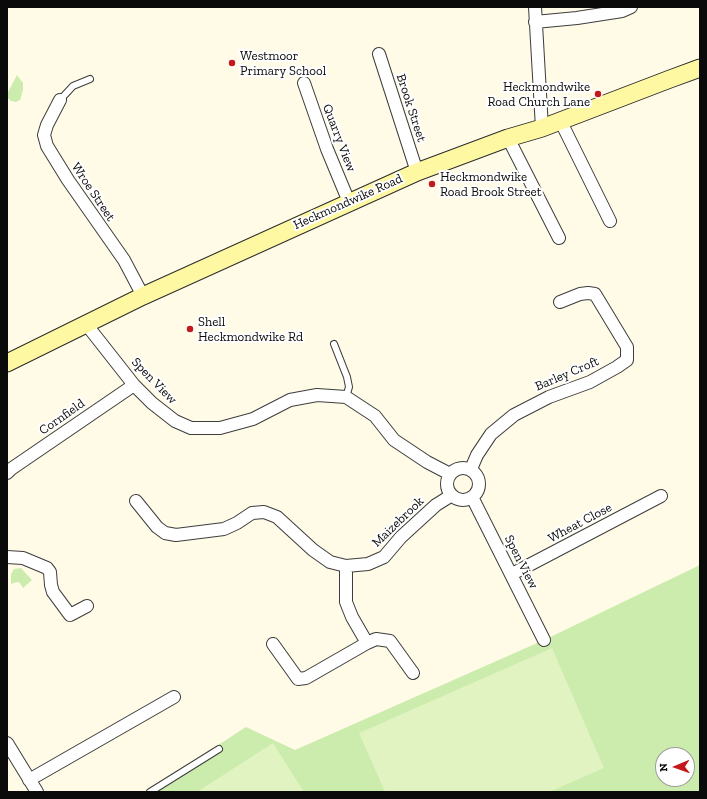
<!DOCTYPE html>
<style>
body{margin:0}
#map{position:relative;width:707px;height:799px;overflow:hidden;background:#fffbe7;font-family:"Zilla Slab",serif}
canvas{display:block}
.frame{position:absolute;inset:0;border:8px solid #0a0a0a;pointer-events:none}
.north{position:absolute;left:655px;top:747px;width:40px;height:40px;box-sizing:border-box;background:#fff;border:1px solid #9d9d9d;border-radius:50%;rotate:268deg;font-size:11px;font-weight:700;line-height:16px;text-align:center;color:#0a0a0a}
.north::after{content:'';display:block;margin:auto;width:14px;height:18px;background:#c5181a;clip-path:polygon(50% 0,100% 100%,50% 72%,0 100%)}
</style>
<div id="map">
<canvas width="707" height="799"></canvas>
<div class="frame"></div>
<div class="north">N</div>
</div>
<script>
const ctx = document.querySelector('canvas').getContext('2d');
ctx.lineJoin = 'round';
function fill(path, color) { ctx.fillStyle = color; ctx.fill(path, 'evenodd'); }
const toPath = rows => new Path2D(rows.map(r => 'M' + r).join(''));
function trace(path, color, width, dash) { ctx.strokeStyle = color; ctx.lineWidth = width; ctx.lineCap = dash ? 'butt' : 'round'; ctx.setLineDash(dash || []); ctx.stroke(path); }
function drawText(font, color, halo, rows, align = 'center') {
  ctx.font = font + ' "Zilla Slab",serif'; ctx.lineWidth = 4; ctx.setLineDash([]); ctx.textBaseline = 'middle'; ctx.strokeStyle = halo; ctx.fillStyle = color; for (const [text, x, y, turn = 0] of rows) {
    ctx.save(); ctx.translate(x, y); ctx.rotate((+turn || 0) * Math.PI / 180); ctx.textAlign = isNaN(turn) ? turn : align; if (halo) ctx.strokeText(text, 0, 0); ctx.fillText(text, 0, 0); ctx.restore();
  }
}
fill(toPath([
 [17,75,23,83,23,90,20,100,16,102,11,101,8,98,7,94],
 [700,565,700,792,146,792,246,727,295,750,544,640],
 [663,755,687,755,687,779,663,779],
 [21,568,32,580,23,588,20,583,17,582,11,584,11,574,14,569]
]), '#ccecae');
fill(toPath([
 [552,648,604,768,549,792,385,792,359,733],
 [273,743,304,792,197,792]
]), '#e0f3c1');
const service = toPath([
 [60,100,73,86,90,79],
 [334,344,347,377,349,387,346,397],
 [150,792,219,749]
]);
const minor = toPath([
 [535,7,542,128],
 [535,22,577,18,622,11,631,7],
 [379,54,417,172],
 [304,83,327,149,349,202],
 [60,100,47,125,44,135,47,146,68,180,124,260,143,296],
 [560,120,610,221],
 [508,138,559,238],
 [86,324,134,385,152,403,175,421,191,428,220,428,253,419,290,400,317,395,346,397,375,416,394,440,427,462,450,474],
 '447 484a16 16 0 1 1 32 0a16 16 0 1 1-32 0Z',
 [471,469,477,455,491,434,514,415,549,397,590,382,617,367,627,360,627,347,595,294,588,293,580,294,560,302],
 [7,473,11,469,134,385],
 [472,497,544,640],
 [136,501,157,527,165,533,176,535,224,529,237,523,252,513,264,512,277,517,313,550,330,562,346,566,368,564,384,557,401,537,436,505,452,495],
 [7,557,23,558,47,568,50,572,51,585,53,592,70,615,87,606],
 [346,566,346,602,352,617,367,643],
 [512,574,661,496],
 [273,644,298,679,306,678,367,643,376,639,390,641,413,673],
 [7,743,37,792],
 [29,780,174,697]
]);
const secondary = toPath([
 [7,363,143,296,417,172,508,138,542,128,670,79,700,68]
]);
trace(service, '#3d3d3d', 8);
trace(minor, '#3d3d3d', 14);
trace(secondary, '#2c2c2c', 19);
trace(service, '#fff', 6);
trace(minor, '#fff', 12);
trace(secondary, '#fff8a2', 17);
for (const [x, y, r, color] of [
 [232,63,4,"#c5181a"],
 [598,94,4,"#c5181a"],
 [432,184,4,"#c5181a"],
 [190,329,4,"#c5181a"]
]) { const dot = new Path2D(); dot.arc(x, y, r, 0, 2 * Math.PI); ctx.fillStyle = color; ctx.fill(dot); trace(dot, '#fff', 1.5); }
drawText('13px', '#0a0a0a', '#fff', [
 ["Westmoor",240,56],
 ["Primary School",240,71],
 ["Heckmondwike",590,87,"right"],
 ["Road Church Lane",590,102,"right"],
 ["Heckmondwike",440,177],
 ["Road Brook Street",440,192],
 ["Shell",198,322],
 ["Heckmondwike Rd",198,337]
], 'left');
drawText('13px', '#0a0a0a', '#fff', [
 ["Brook Street",411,108,72],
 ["Quarry View",339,138,69],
 ["Wroe Street",93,192,56],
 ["Heckmondwike Road",348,202,-24],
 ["Barley Croft",567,374,-23],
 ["Spen View",154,381,46],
 ["Cornfield",62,417,-35],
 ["Maizebrook",398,522,-44],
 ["Wheat Close",580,523,-28],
 ["Spen View",521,562,63]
]);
</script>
